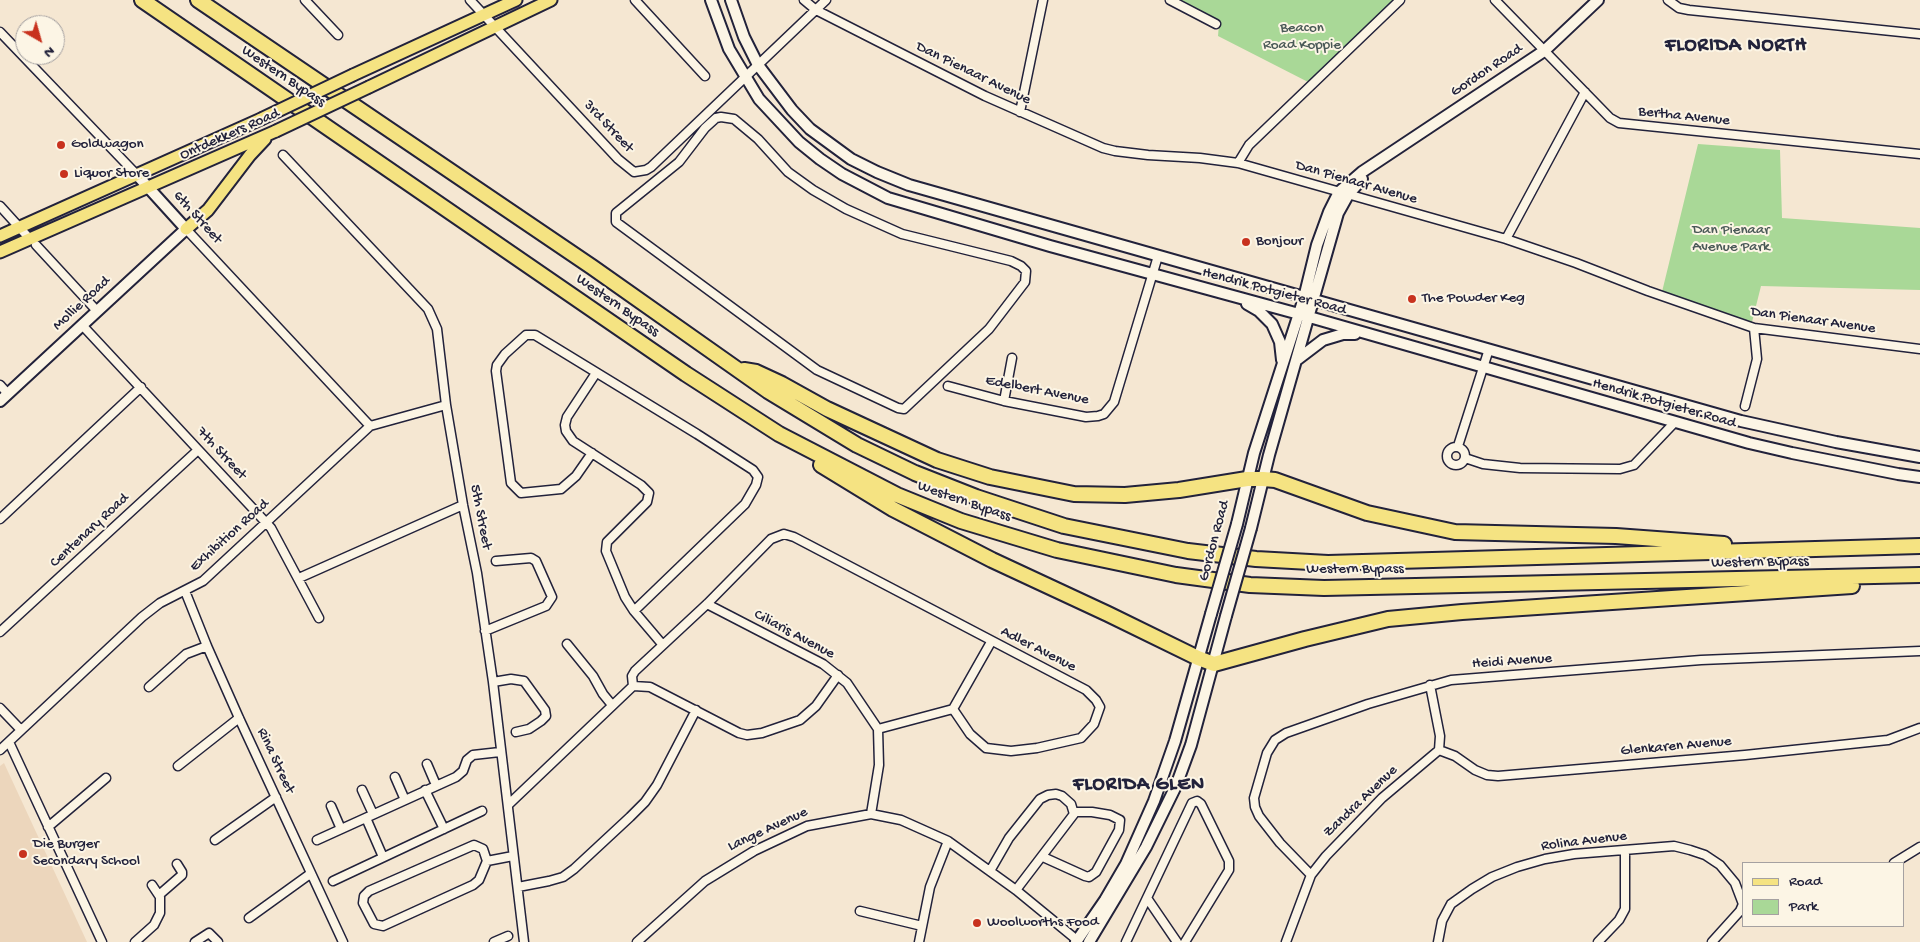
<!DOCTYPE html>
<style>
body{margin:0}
#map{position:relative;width:1920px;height:942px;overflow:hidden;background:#f5e7d2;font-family:"Gochi Hand",sans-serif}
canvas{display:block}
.legend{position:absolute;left:1742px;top:862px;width:162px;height:65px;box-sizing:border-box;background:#fcf5e5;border:1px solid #a5a1a1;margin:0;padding:6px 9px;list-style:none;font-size:15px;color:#22223b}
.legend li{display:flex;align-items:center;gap:10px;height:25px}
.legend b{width:25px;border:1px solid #a5a1a1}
.north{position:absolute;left:15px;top:15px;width:50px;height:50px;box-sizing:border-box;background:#fcf5e5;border:1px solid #a5a1a1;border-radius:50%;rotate:142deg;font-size:14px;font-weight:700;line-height:20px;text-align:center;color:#22223b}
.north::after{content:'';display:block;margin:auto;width:18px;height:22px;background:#c8321e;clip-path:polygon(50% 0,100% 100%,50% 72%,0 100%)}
</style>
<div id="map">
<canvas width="1920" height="942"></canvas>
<ul class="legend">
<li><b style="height:6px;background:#f5e382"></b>Road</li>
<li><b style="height:14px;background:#a9d897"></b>Park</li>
</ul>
<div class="north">N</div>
</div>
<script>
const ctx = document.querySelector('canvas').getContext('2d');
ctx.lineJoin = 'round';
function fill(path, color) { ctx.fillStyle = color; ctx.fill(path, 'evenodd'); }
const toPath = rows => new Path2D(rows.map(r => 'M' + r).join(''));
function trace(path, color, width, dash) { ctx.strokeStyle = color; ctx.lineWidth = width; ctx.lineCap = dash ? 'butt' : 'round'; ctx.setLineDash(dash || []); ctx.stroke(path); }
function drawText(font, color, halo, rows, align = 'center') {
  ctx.font = font + ' "Gochi Hand",sans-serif'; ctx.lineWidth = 4; ctx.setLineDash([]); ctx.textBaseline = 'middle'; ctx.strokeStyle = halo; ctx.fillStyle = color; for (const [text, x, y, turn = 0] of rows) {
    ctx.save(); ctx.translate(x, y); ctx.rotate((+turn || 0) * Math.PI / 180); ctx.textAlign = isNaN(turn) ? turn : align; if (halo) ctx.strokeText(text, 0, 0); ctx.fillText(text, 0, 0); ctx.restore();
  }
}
fill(toPath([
 [4,763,87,942,0,942,0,766]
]), '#ecd6bc');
fill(toPath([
 [1175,0,1396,0,1310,83,1218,36,1219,24],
 [1698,144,1780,150,1782,218,1920,228,1920,290,1761,286,1750,330,1661,296]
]), '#a9d897');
const street = toPath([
 [305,0,338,35],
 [470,0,618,159,634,172,646,170,651,167,826,0],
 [635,0,705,76],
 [804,0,816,10,985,96,1103,148,1115,151,1148,155,1200,158,1238,163,1506,239,1576,263,1648,291,1754,328,1920,349],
 [1170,0,1216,24],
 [1495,0,1610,118,1619,123,1920,154],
 [1668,0,1679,8,1689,10,1920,34],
 [0,32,137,175],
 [1020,112,1043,0],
 [721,117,734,119,758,139,788,172,813,190,846,209,902,234,1011,261,1021,266,1026,271,1025,282,989,329,904,409,898,408,817,370,616,222,616,213,679,162,705,128,716,118,721,117],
 [283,155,428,309,437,329,446,405,463,505,477,573,493,682,524,942],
 [1238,163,1249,145,1400,0],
 [0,206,29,238],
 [186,229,370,426],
 [1506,239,1585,92],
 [36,245,97,311],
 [82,325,271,528,319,618],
 [596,373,567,417,565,425,566,431,573,441,641,485,649,493,647,502,607,542,606,551,625,597,634,611,662,644],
 [0,385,8,394],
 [948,386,1004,401,1086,417,1098,416,1104,414,1114,402,1158,256],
 [1004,401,1012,358],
 [1745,406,1757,359,1754,328],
 [1458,446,1489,349],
 '1447 456a9 9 0 1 1 18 0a9 9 0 1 1-18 0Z',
 [592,453,576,476,561,489,521,493,511,483,496,371,497,365,505,354,526,335,535,335,697,434,753,470,758,477,756,485,745,504,634,611],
 [1465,458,1483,464,1520,468,1620,469,1634,465,1675,422],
 [0,519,141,387],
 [299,578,463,505],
 [185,591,207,646,239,718,343,942],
 [707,604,823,664,847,683,878,729,879,765,871,814],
 [485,631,546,606,552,597,536,561,531,558,496,561],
 [0,632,198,450],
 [567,644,593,676,603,694,612,705],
 [493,682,511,679,524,681,545,710,546,716,541,721,529,729,516,732],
 [633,686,632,676,635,671,707,604,771,539,784,534,794,537,1086,690,1096,700,1100,707,1094,724,1081,738,1037,748,1011,751,986,748,970,734,953,709],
 [149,687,186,654,207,646],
 [0,708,21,730],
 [878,729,953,709,991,642],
 [9,742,102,942],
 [0,750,142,617,160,603,203,581,370,426,446,405],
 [1439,750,1455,756,1475,770,1487,775,1498,776,1745,755,1888,740,1920,728],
 [427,764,436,785],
 [178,766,239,718],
 [395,777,405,800],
 [362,790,373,814],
 [425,790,444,829],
 [508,805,633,686,650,687,739,733,747,735,762,733,800,720,816,706,838,675],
 [331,806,341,829],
 [366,818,383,857],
 [48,827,106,778],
 [215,840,276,797],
 [317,840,456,777,463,771,467,760,473,755,500,752],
 [1043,857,1085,876,1089,877,1096,872,1119,830,1120,820,1110,815,1092,812,1075,812],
 [487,861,479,880,473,885,383,926,374,924,363,903,364,896,369,891,474,845,483,849,487,861,513,856],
 [1894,863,1920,847],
 [990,871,1009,838,1040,799,1048,795,1056,794,1062,796,1071,804,1074,814,1016,890],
 [1311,875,1280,843,1259,816,1255,807,1254,798,1267,753,1275,740,1286,733,1368,704,1451,680,1701,660,1920,651],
 [333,881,482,811],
 [518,887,549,881,563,877,574,869,630,817,645,802,657,785,696,710],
 [159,895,182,875,182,872,177,864],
 [1147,898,1177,942],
 [860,911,922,926],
 [249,918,310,874],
 [135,942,154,925,160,913,160,897,152,885],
 [195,942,209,933,218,942],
 [494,942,508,936],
 [637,942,705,881,754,851,807,826,871,814,901,820,948,841,1016,890,1077,940],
 [919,942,930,887,948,841],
 [1126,942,1192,803,1197,801,1201,804,1229,861,1229,870,1185,942],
 [1286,942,1311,875,1326,856,1382,798,1439,750,1440,736,1430,685],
 [1438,942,1442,921,1451,904,1472,889,1492,877,1517,867,1545,859,1574,854,1674,846,1690,850,1705,855,1720,865,1735,883,1743,904],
 [1598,942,1619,920,1625,909,1625,850],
 [1712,942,1740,911,1743,904]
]);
const secondary = toPath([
 [711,0,729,49,759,99,799,142,820,159,842,174,888,198,1050,246,1299,314,1749,443,1792,453,1898,474,1920,477],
 [731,0,744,37,758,65,792,110,810,129,851,159,877,172,909,185,1741,421,1836,442,1920,457],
 [1247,304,1259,311,1272,324,1280,342,1282,360],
 [1298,359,1323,340,1343,334,1355,334],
 [0,401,186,229,137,175],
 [1237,524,1254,453,1304,298,1317,245,1329,212,1339,192,1362,172,1544,51,1598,0],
 [1251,528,1269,455,1338,213,1348,195,1362,179],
 [1076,942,1105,900,1126,864,1154,801,1175,741,1211,614],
 [1089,942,1146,847,1176,786,1191,745,1226,616]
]);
const primary = toPath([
 [353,75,516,0],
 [369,87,551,0],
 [186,229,208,210,250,155,265,139],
 [0,236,261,119],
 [0,252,276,131]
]);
const highway = toPath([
 [142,0,686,374,779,434,897,495,961,521,1057,550,1176,575,1250,585,1324,588,1920,575],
 [198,0,592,267,768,391,857,445,915,473,976,497,1064,526,1188,551,1256,559,1328,563,1920,546],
 [744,370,756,372,782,384,827,409,937,460,990,477,1074,494,1125,495,1179,490,1247,479,1263,479,1275,480,1367,513,1455,532,1616,536,1724,544],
 [821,465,893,509,992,560,1108,614,1198,658,1214,664,1305,639,1388,619,1462,612,1852,586]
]);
trace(street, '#22223b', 11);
trace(secondary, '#22223b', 14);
trace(primary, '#22223b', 15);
trace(highway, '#22223b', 18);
trace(street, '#fcf5e5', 8);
trace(secondary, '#fcf5e5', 10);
trace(primary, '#f5e382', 11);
trace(highway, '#f5e382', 14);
const secondaryBridge = toPath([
 [1211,614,1237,524],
 [1226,616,1251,528]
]);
const primaryBridge = toPath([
 [261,119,353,75],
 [276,131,369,87]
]);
trace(secondaryBridge, '#22223b', 14, []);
trace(primaryBridge, '#22223b', 15, []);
trace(secondaryBridge, '#fcf5e5', 10);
trace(primaryBridge, '#f5e382', 11);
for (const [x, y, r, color] of [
 [61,145,5,"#c8321e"],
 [64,174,5,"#c8321e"],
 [1246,242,5,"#c8321e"],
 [1412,299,5,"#c8321e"],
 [23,854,5,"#c8321e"],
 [977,923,5,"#c8321e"]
]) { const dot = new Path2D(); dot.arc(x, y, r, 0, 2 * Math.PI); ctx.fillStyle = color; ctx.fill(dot); trace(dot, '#fcf5e5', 2); }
drawText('15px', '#4a5957', '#fcf5e5', [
 ["Beacon",1302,29],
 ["Road Koppie",1302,46],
 ["Dan Pienaar",1731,231],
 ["Avenue Park",1731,248]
]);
drawText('15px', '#22223b', '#fcf5e5', [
 ["Gordon Road",1487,71,-34],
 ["Dan Pienaar Avenue",973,74,26],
 ["Western Bypass",283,77,34],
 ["Bertha Avenue",1684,117,6],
 ["3rd Street",608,127,47],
 ["Ontdekkers Road",230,135,-24],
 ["Dan Pienaar Avenue",1356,183,16],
 ["6th Street",197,218,48],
 ["Hendrik Potgieter Road",1274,292,15],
 ["Mollie Road",82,304,-43],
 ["Western Bypass",617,306,35],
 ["Dan Pienaar Avenue",1813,321,8],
 ["Edelbert Avenue",1037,391,11],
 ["Hendrik Potgieter Road",1664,404,16],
 ["7th Street",221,454,47],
 ["Western Bypass",964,502,19],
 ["5th Street",480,517,79],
 ["Centenary Road",90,531,-43],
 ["Exhibition Road",230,536,-42],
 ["Gordon Road",1215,541,-75],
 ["Western Bypass",1760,563,-1],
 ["Western Bypass",1355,570],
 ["Ciliaris Avenue",794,635,28],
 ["Adler Avenue",1038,650,27],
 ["Heidi Avenue",1512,662,-4],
 ["Glenkaren Avenue",1676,747,-5],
 ["Rina Street",275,761,65],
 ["Zandra Avenue",1361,802,-44],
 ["Lange Avenue",768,830,-25],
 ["Rolina Avenue",1584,842,-7]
]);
drawText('15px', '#22223b', '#fcf5e5', [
 ["Goldwagon",71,145],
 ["Liquor Store",74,174],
 ["Bonjour",1256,242],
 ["The Powder Keg",1422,299],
 ["Die Burger",33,845],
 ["Secondary School",33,862],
 ["Woolworths Food",987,923]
], 'left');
ctx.letterSpacing = '1px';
drawText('bold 20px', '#22223b', '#fcf5e5', [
 ["FLORIDA NORTH",1736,47],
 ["FLORIDA GLEN",1139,786]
]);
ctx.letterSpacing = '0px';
</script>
